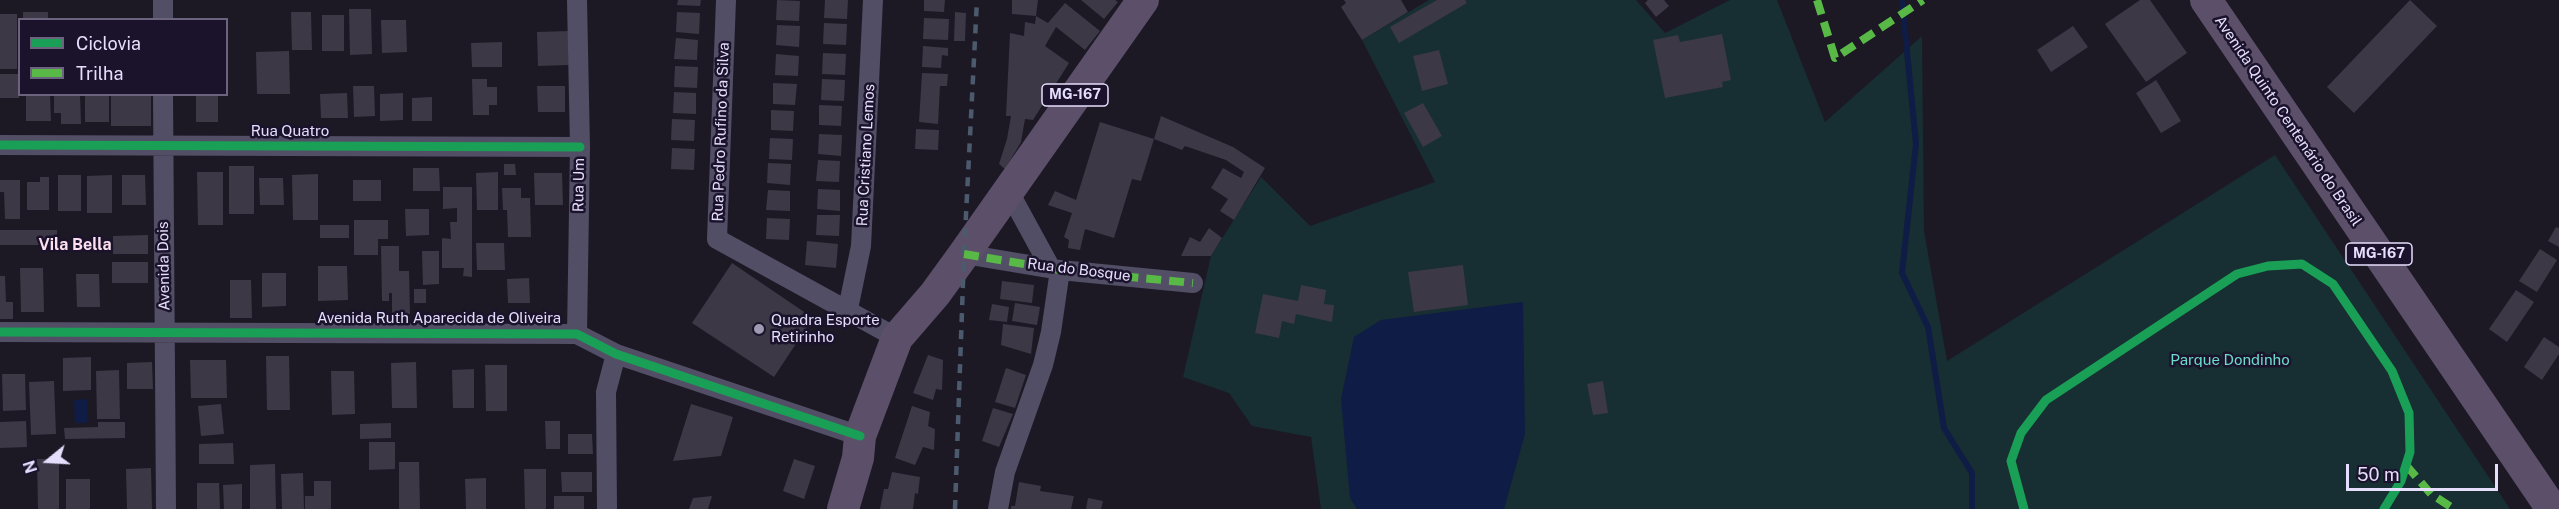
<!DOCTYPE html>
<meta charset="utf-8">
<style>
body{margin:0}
#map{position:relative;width:2559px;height:509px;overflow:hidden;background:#1c1925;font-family:"Public Sans",sans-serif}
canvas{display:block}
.legend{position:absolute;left:18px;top:18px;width:210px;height:78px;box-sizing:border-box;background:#1a132b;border:2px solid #6c647f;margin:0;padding:8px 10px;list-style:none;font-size:18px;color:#e6defd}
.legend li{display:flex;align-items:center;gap:12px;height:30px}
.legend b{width:30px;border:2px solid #6c647f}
.north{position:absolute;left:18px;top:431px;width:60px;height:60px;-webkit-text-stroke:4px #1a132b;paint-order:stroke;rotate:252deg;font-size:16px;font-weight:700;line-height:24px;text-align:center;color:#e6defd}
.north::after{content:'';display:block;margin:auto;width:21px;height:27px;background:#e6defd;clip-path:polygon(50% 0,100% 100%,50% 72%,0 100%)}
.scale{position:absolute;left:2346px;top:464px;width:152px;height:27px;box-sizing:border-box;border:3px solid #e6defd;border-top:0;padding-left:8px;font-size:18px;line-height:21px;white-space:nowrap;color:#e6defd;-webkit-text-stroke:4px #1a132b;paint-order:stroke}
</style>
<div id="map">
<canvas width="2559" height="509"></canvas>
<ul class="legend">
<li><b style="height:8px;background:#1a9f57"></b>Ciclovia</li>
<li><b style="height:8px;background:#58b947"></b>Trilha</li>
</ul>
<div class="north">N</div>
<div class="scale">50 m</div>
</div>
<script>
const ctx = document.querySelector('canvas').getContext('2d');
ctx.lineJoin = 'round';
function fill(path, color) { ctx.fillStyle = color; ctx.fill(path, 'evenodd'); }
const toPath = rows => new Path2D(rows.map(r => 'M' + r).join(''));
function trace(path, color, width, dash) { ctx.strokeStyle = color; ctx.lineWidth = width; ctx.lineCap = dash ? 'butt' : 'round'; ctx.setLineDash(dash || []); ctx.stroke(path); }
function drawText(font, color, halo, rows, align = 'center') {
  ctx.font = font + ' "Public Sans",sans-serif'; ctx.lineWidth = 5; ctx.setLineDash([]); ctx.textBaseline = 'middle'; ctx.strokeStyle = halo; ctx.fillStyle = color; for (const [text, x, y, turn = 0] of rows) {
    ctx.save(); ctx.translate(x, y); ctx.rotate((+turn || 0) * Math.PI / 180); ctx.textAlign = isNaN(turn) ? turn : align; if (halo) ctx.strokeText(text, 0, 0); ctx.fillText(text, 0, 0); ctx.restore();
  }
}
fill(toPath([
 [1429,0,1636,0,1665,33,1730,0,1777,0,1825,122,1922,36,1924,231,1947,361,2275,155,2510,509,1321,509,1311,437,1252,426,1229,393,1183,377,1211,256,1261,177,1310,226,1435,182,1362,40]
]), '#172e32');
fill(toPath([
 [1523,302,1525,434,1504,509,1357,509,1350,498,1341,399,1354,337,1381,320],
 [87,399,87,423,75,423,74,400]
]), '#0f1c45');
trace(toPath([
 [1902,0,1916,144,1902,273,1928,327,1944,428,1972,473,1972,509]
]), '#0f1c45', 6);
fill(toPath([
 [678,0,701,0,700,6,677,5],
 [777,0,800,1,799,21,776,20],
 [825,0,848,0,847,19,824,18],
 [924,0,945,0,944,12,924,11],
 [1012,0,1038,0,1036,16,1048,23,1065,3,1100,31,1085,50,1056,27,1045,46,1069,63,1033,120,1025,119,1021,142,1005,169,999,164,1007,139,1011,116,1006,116,1010,33,1024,36,1025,22,1035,24,1036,16,1012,14],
 [1081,0,1115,0,1118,2,1104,19],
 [1344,0,1401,0,1408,12,1362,40,1341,7,1346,3],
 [1437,0,1465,0,1467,3,1399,43,1390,27],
 [1648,0,1664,0,1669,6,1656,17,1645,3],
 [2140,0,2150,0,2187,53,2146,82,2105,24],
 [2410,0,2437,26,2354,113,2327,87],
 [349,9,371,9,372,54,350,55],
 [23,12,48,12,48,20,23,20],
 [291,12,311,12,312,50,292,50],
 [677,12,700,13,699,34,676,32],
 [955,12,966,13,965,41,954,41],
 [0,14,17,14,17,69,0,69],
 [322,15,344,15,344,51,322,51],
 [924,18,949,19,948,40,923,39],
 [381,20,406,20,407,52,382,53],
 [824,23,847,24,846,45,823,44],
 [777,25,800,26,799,47,776,45],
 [2073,26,2088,47,2051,72,2037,50],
 [568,31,569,65,538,66,537,32],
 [1722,34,1731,80,1722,82,1723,87,1665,98,1653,40,1678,35,1680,42],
 [676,38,698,40,697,60,674,59],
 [502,42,502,67,472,67,471,43],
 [923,46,948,48,948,56,942,55,941,68,922,67],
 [1439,50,1448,84,1422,91,1413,56],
 [289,51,290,94,257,94,256,52],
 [823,53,846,54,845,75,822,74],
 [776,54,799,56,798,76,775,75],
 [675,66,698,67,697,88,674,87],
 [922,73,948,74,947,86,940,86,938,124,919,122],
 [0,74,19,74,19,98,0,98],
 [472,79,487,79,487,87,497,87,497,105,489,105,489,115,473,115],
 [822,79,845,80,844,101,821,100],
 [2156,80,2181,121,2161,133,2136,93],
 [773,83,797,84,795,105,773,104],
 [353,86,374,86,375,116,354,117],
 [537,86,565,86,565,112,538,112],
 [674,92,696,93,696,114,673,113],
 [347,93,348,118,321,118,320,94],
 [403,93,403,120,380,121,380,94],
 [26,94,50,94,51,121,26,121],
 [54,94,80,94,81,124,61,124,61,113,54,113],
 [85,94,109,94,109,122,85,122],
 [111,94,151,94,151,126,111,126],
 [196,94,218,94,218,122,196,122],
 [432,97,432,121,412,121,412,98],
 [1423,103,1442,136,1423,147,1404,113],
 [819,105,842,106,841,126,819,125],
 [771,110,794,111,793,131,771,130],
 [1161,116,1233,147,1265,168,1234,220,1220,211,1228,199,1211,188,1223,168,1241,178,1244,172,1226,160,1185,146,1182,150,1154,139],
 [672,119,695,120,694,141,671,140],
 [1100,122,1154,139,1141,181,1132,179,1114,238,1085,229,1080,250,1068,248,1069,240,1064,237,1072,213,1048,205,1055,191,1076,200],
 [916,129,939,130,938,150,915,149],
 [819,134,842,135,841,156,818,154],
 [770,138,793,139,792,160,769,159],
 [672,148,695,149,694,170,671,169],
 [818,160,840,161,839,182,816,181],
 [768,163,791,164,790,185,767,183],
 [504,164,515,164,516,175,504,175],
 [229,166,254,166,254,214,229,214],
 [413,168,439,168,440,191,413,191],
 [197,172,223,172,223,225,198,225],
 [498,172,498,210,477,210,476,173],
 [534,173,562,173,563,205,535,205],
 [318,174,318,220,293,220,292,175],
 [58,175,81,175,81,211,58,211],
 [112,175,112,213,87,213,87,176],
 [122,175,145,175,146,205,122,205],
 [40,177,49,177,49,210,27,210,27,182,40,182],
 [259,178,283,178,284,205,260,205],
 [0,180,20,180,20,219,5,219,4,192,0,192],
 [353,180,381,180,381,201,353,201],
 [443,187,472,187,472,277,463,276,464,268,442,268,442,238,451,239,450,222,457,222,457,208,443,209],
 [502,188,521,188,521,198,530,198,531,237,508,237,507,210,503,210],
 [818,189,840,190,840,211,817,209],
 [768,190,790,191,790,211,766,210],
 [405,209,429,209,429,235,406,236],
 [817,215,840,215,839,236,816,235],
 [767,218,790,219,789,240,766,239],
 [354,220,388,220,388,239,378,239,378,255,354,255],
 [320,225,349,225,349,238,320,238],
 [2556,227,2559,228,2559,247,2548,241],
 [1209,228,1222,238,1211,256,1181,256,1190,237,1200,242],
 [0,230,57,230,57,245,0,245],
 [148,235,148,254,113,254,113,236],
 [807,241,838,244,836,268,805,265],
 [476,243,504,243,505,270,477,270],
 [381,246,399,246,399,271,409,271,410,314,392,314,392,293,389,293,389,301,382,301],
 [2540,249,2557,260,2537,292,2519,281],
 [422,251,439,251,439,284,423,285],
 [112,262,148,262,148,283,112,283],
 [732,263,813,318,774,377,692,323],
 [1463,265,1468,305,1414,312,1408,272],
 [318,266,347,266,348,300,318,301],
 [20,268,43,268,44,312,21,312],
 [262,273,286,273,286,306,262,307],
 [76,274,99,274,100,307,77,307],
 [0,276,5,276,6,302,13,302,13,319,0,319],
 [529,278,530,303,508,303,507,279],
 [230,280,251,280,252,318,230,318],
 [1002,281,1034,285,1032,303,1000,299],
 [1301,285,1326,290,1324,304,1334,305,1332,322,1296,314,1294,324,1282,321,1279,338,1255,333,1263,294,1298,301],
 [414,289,426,289,426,303,414,303],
 [2516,290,2534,302,2507,342,2489,329],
 [1015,303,1040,307,1037,325,1012,321],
 [992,304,1009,307,1007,322,989,320],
 [1003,324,1034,328,1031,354,1001,345],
 [2544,337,2559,347,2559,354,2542,380,2524,367],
 [928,355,943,360,942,390,936,389,933,400,913,393],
 [266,356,289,356,290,410,267,410],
 [91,357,91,390,63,391,63,358],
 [190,360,226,360,227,398,191,398],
 [152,362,153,389,127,389,127,363],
 [416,362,417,408,392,408,391,363],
 [485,365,507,365,507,411,486,411],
 [1006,368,1026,375,1015,408,995,402],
 [474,369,474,408,453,408,452,370],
 [119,370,120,419,97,419,96,371],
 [331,371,354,371,355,414,332,415],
 [2,374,25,374,26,410,3,411],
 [54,381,56,434,31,435,29,382],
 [1603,381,1608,413,1593,415,1587,384],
 [221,404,224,434,201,436,198,406],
 [691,404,733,417,721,456,673,461],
 [912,406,930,412,928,426,935,429,934,450,923,447,915,465,895,458],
 [993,408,1013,414,999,447,982,441],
 [26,421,27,447,0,448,0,422],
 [545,421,560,421,560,449,546,449],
 [98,422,125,422,125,438,65,439,64,428,98,427],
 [391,423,391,438,360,439,360,424],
 [568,434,592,434,593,454,568,454],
 [369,442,395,442,395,469,369,470],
 [233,443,234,464,199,464,199,444],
 [37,459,59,459,59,509,38,509],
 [794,459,815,466,804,499,783,491],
 [399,462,419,462,420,509,399,509],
 [275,464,276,509,250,509,250,465],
 [151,468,152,509,127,509,126,469],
 [524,469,546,469,546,509,525,509],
 [561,472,592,472,592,492,562,492],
 [892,472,920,477,918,494,915,493,913,509,880,509,884,489,888,489],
 [303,473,304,509,282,509,281,474],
 [486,478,486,509,466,509,465,479],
 [66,479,90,479,90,509,66,509],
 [314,481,331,481,331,509,305,509,305,496,314,496],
 [1019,482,1041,486,1040,491,1074,496,1071,509,1011,509,1011,506,1015,506],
 [197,483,219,483,220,509,197,509],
 [242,484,242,509,224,509,223,485],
 [554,496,584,496,584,509,554,509],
 [712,496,708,509,689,509,693,498],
 [1088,498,1103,501,1101,509,1086,509]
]), '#3c3846');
trace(toPath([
 [726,0,717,239,897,338],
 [163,20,163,0],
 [163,94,166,509],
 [0,145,580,147],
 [1008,190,1050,267],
 [964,254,1060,270,1193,283],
 [848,309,861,246,873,0],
 [0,332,577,334,616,354,860,436],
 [577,334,580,147,577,0],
 [607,509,606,392,616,354],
 [998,509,1005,472,1043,365,1051,332,1060,270]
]), '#524e65', 20);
trace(toPath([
 [2206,0,2552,509],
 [843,509,858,458,860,436,897,338,935,294,964,254,1143,0]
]), '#5c4f69', 32);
trace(toPath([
 [955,509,964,254,977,0]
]), '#4c5a6e', 4.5, [9, 8]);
trace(toPath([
 [1817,0,1835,58,1923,0],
 [964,254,1060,270,1193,283],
 [2406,465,2431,494,2454,509]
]), '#58b947', 8, [15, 8]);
trace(toPath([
 [0,145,580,147],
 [0,332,577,334,616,354,860,436],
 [2024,509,2011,461,2021,433,2046,400,2237,274,2268,266,2302,264,2333,284,2392,371,2409,413,2410,452,2401,481,2384,509]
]), '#1a9f57', 9);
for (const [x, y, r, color] of [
 [759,329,6,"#9f99b1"]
]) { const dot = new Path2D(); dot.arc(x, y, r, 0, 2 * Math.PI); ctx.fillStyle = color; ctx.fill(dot); trace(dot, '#1a132b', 2); }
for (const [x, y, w] of [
 [1075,95,66],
 [2379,254,66]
]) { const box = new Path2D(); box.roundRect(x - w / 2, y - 11, w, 22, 4.5); ctx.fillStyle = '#1a132b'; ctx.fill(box); trace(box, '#e6defd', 1.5); }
drawText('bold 14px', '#e6defd', null, [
 ["MG-167",1075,95],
 ["MG-167",2379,254]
]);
drawText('15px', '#e6defd', '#1a132b', [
 ["Avenida Quinto Centenário do Brasil",2288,121,56],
 ["Rua Quatro",290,131],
 ["Rua Pedro Rufino da Silva",721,132,-88],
 ["Rua Cristiano Lemos",866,155,-87],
 ["Rua Um",579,185,-89],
 ["Avenida Dois",164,266,-91],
 ["Rua do Bosque",1079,270,7],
 ["Avenida Ruth Aparecida de Oliveira",439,318]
]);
drawText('15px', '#e6defd', '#1a132b', [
 ["Quadra Esporte",771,320],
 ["Retirinho",771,337]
], 'left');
drawText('15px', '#6cdbce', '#1a132b', [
 ["Parque Dondinho",2230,360]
]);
drawText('bold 16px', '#fde0ef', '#1a132b', [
 ["Vila Bella",75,245]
]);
</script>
